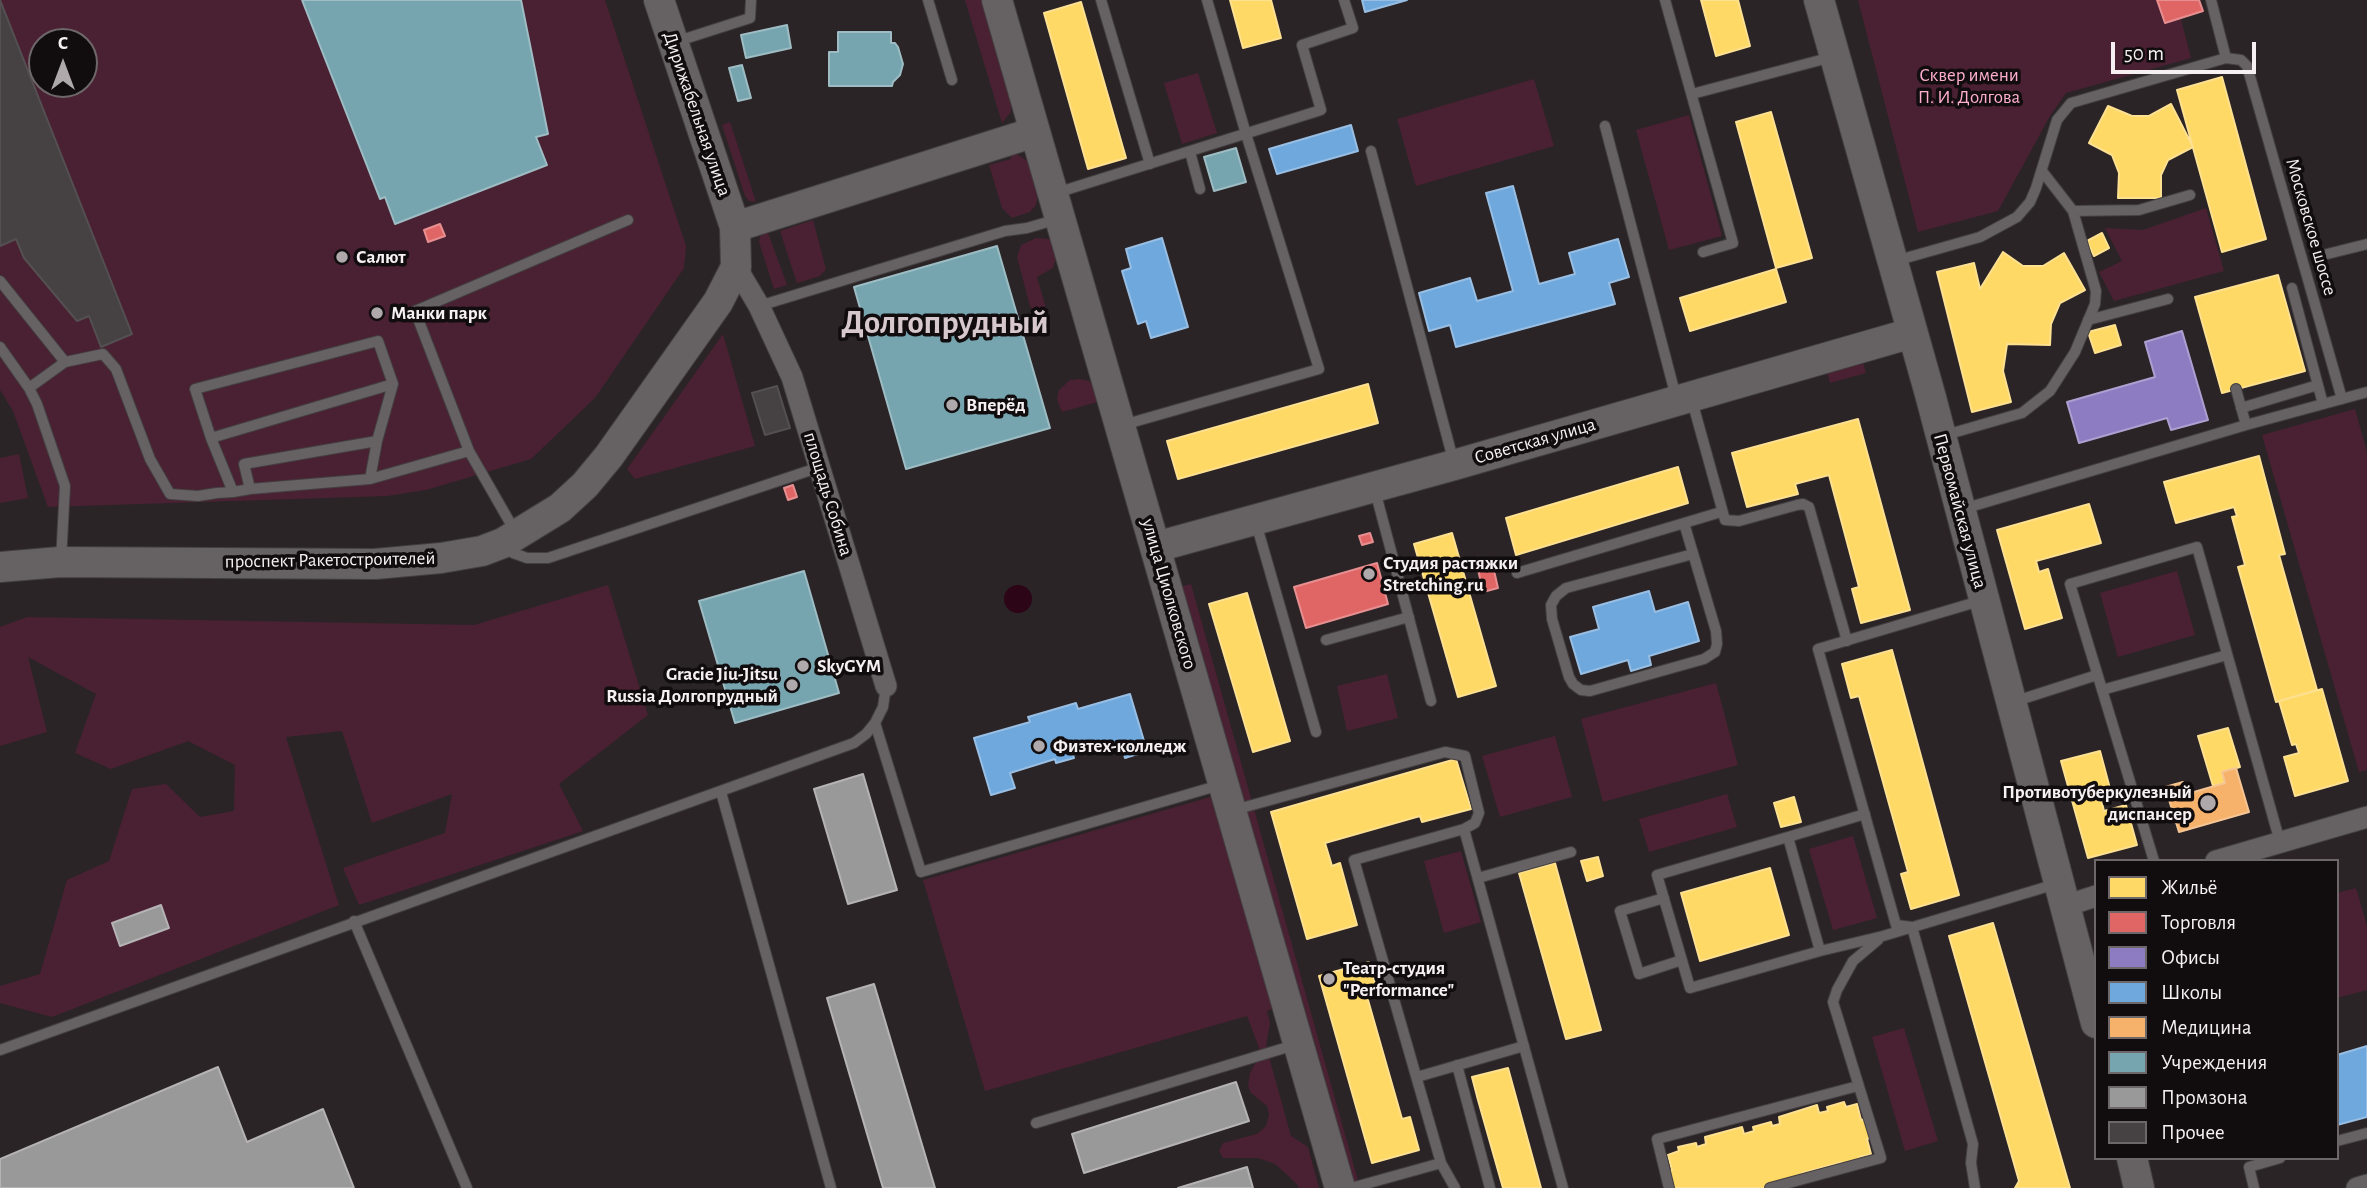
<!DOCTYPE html>
<meta charset="utf-8">
<style>
body{margin:0}
#map{position:relative;width:2367px;height:1188px;overflow:hidden;background:#2a2426;font-family:"Alegreya Sans",sans-serif}
canvas{display:block}
.legend{position:absolute;left:2094px;top:859px;width:245px;height:301px;box-sizing:border-box;background:#110c0e;border:2px solid #6d6769;margin:0;padding:9px 12px;list-style:none;font-size:21px;color:#f7f0f2}
.legend li{display:flex;align-items:center;gap:14px;height:35px}
.legend b{width:35px;border:2px solid #6d6769}
.north{position:absolute;left:28px;top:28px;width:70px;height:70px;box-sizing:border-box;background:#110c0e;border:2px solid #6d6769;border-radius:50%;rotate:0deg;font-size:19px;font-weight:700;line-height:28px;text-align:center;color:#f7f0f2}
.north::after{content:'';display:block;margin:auto;width:24px;height:32px;background:#afa9ab;clip-path:polygon(50% 0,100% 100%,50% 72%,0 100%)}
.scale{position:absolute;left:2111px;top:42px;width:145px;height:32px;box-sizing:border-box;border:4px solid #f7f0f2;border-top:0;padding-left:9px;font-size:21px;line-height:24px;white-space:nowrap;color:#f7f0f2;-webkit-text-stroke:5px #110c0e;paint-order:stroke}
</style>
<div id="map">
<canvas width="2367" height="1188"></canvas>
<ul class="legend">
<li><b style="height:19px;background:#ffd966"></b>Жильё</li>
<li><b style="height:19px;background:#e06666"></b>Торговля</li>
<li><b style="height:19px;background:#8e7cc3"></b>Офисы</li>
<li><b style="height:19px;background:#6fa8dc"></b>Школы</li>
<li><b style="height:19px;background:#f6b26b"></b>Медицина</li>
<li><b style="height:19px;background:#76a5af"></b>Учреждения</li>
<li><b style="height:19px;background:#999"></b>Промзона</li>
<li><b style="height:19px;background:#464243"></b>Прочее</li>
</ul>
<div class="north">С</div>
<div class="scale">50 m</div>
</div>
<script>
const ctx = document.querySelector('canvas').getContext('2d');
ctx.lineJoin = 'round';
function fill(path, color) { ctx.fillStyle = color; ctx.fill(path, 'evenodd'); }
const toPath = rows => new Path2D(rows.map(r => 'M' + r).join(''));
function trace(path, color, width, dash) { ctx.strokeStyle = color; ctx.lineWidth = width; ctx.lineCap = dash ? 'butt' : 'round'; ctx.setLineDash(dash || []); ctx.stroke(path); }
function drawText(font, color, halo, rows, align = 'center') {
  ctx.font = font + ' "Alegreya Sans",sans-serif'; ctx.lineWidth = 7; ctx.setLineDash([]); ctx.textBaseline = 'middle'; ctx.strokeStyle = halo; ctx.fillStyle = color; for (const [text, x, y, turn = 0] of rows) {
    ctx.save(); ctx.translate(x, y); ctx.rotate((+turn || 0) * Math.PI / 180); ctx.textAlign = isNaN(turn) ? turn : align; if (halo) ctx.strokeText(text, 0, 0); ctx.fillText(text, 0, 0); ctx.restore();
  }
}
fill(toPath([
 [0,0,605,0,686,246,684,268,595,398,531,459,426,490,387,496,48,507,13,411,0,390],
 [42,42,84,42,84,84,42,84],
 [965,0,983,0,1011,98,1011,112,1002,123],
 [1858,0,2176,0,2191,58,2066,93,2050,116,1998,211,1918,232],
 [1198,73,1217,133,1182,144,1164,83],
 [1534,79,1554,146,1416,186,1397,119],
 [1689,115,1722,236,1669,250,1636,130],
 [730,122,756,202,749,201,745,196,722,125],
 [1010,153,1015,153,1029,162,1038,195,1036,205,1030,212,1012,218,1002,208,989,165,1011,159],
 [2206,208,2224,271,2114,301,2099,272,2122,261,2105,228,2143,230],
 [813,220,826,269,820,276,797,283,780,231],
 [767,230,787,285,774,289,759,242,760,237],
 [1036,238,1049,239,1053,243,1057,254,1053,268,1037,277,1049,319,1037,315,1030,306,1017,257,1021,245],
 [723,334,755,446,635,479,627,469],
 [1861,355,1866,373,1830,383,1825,365],
 [1080,379,1089,381,1094,386,1097,402,1062,412,1057,399,1059,390,1070,380],
 [2355,409,2367,452,2367,770,2359,772,2262,435],
 [19,454,28,498,0,503,0,458],
 [2177,571,2195,635,2118,657,2100,593],
 [1191,584,1360,1188,1348,1188,1176,588],
 [608,585,648,715,559,784,583,831,359,905,343,868,445,833,452,794,372,823,342,731,286,737,339,905,52,1017,0,1003,0,986,40,974,67,880,109,861,132,789,166,784,200,817,234,811,235,765,188,741,111,769,75,753,96,694,28,657,47,732,0,746,0,627,27,617,474,625],
 [1387,674,1398,718,1347,731,1337,686],
 [1716,683,1738,765,1603,802,1581,719],
 [1555,736,1572,797,1500,817,1482,756],
 [1727,794,1737,827,1649,852,1639,819],
 [1217,795,1274,1008,1267,1011,1270,1023,1266,1046,1291,1136,1308,1147,1319,1188,1299,1188,1297,1184,1275,1164,1258,1158,1223,1158,1219,1151,1223,1143,1257,1134,1266,1126,1269,1115,1267,1106,1251,1093,1248,1086,1250,1073,1261,1053,1247,1016,985,1091,923,880],
 [1853,836,1877,918,1833,930,1809,849],
 [1461,851,1481,922,1444,933,1424,861],
 [2356,888,2367,926,2367,990,2337,998,2337,893],
 [1904,1028,1938,1141,1905,1151,1872,1037]
]), '#4a2132');
fill(toPath([
 '1004 599a14 14 0 1 1 28 0a14 14 0 1 1-28 0Z'
]), '#2c0517');
const homes = toPath([
 [1230,0,1271,0,1281,38,1243,48,1230,0],
 [1701,0,1738,0,1750,46,1716,56,1701,0],
 [1081,2,1126,158,1088,169,1044,13,1081,2],
 [2222,77,2266,239,2222,252,2177,90,2222,77],
 [2171,104,2193,147,2168,160,2161,175,2161,198,2118,198,2119,173,2112,155,2089,143,2108,106,2132,116,2149,116,2171,104],
 [1771,112,1812,258,1776,268,1736,122,1771,112],
 [2102,233,2109,248,2094,256,2087,241,2102,233],
 [2003,252,2023,266,2043,266,2064,253,2085,290,2060,303,2051,324,2050,345,2007,344,2003,371,2011,402,1972,412,1937,272,1974,263,1980,289,2003,252],
 [1776,269,1786,302,1690,331,1680,298,1776,269],
 [2278,275,2305,371,2222,393,2195,297,2278,275],
 [2115,325,2121,345,2095,353,2088,332,2115,325],
 [1368,384,1378,423,1178,479,1167,441,1368,384],
 [1858,419,1910,610,1861,623,1852,589,1859,587,1829,475,1795,484,1798,494,1747,507,1732,453,1858,419],
 [2259,456,2285,554,2279,555,2317,690,2276,702,2238,567,2245,565,2232,517,2237,516,2234,507,2176,523,2164,482,2259,456],
 [1678,467,1688,503,1516,555,1506,518,1678,467],
 [2089,504,2101,543,2036,561,2039,572,2048,569,2062,618,2025,629,1997,530,2089,504],
 [1452,533,1496,686,1458,697,1414,544,1452,533],
 [1247,593,1290,741,1253,752,1209,604,1247,593],
 [1892,650,1959,895,1911,909,1901,874,1908,872,1859,696,1851,698,1842,664,1892,650],
 [2322,689,2348,781,2295,796,2284,757,2299,753,2296,744,2292,745,2279,701,2322,689],
 [2228,728,2240,767,2222,772,2225,783,2213,786,2198,736,2228,728],
 [2100,751,2112,796,2101,799,2104,811,2126,805,2137,845,2088,858,2061,761,2100,751],
 [1456,759,1471,809,1422,822,1420,816,1325,843,1332,866,1340,863,1357,925,1307,939,1271,812,1456,759],
 [1794,797,1801,822,1781,827,1774,803,1794,797],
 [1598,857,1603,876,1587,881,1581,861,1598,857],
 [1555,863,1601,1030,1566,1039,1519,873,1555,863],
 [1770,868,1789,935,1700,961,1681,893,1770,868],
 [1993,923,2070,1188,2015,1188,2019,1181,1949,936,1993,923],
 [1369,962,1377,990,1366,993,1402,1119,1410,1117,1419,1150,1372,1163,1319,976,1369,962],
 [1508,1068,1541,1188,1503,1188,1478,1100,1472,1077,1508,1068],
 [1844,1102,1846,1107,1857,1104,1861,1120,1865,1119,1870,1138,1867,1139,1871,1154,1859,1157,1860,1161,1843,1166,1842,1162,1802,1173,1803,1177,1763,1188,1673,1188,1668,1172,1672,1170,1668,1155,1679,1151,1678,1147,1696,1143,1697,1147,1706,1144,1705,1137,1742,1127,1744,1134,1754,1131,1753,1127,1771,1122,1772,1126,1780,1124,1779,1117,1817,1105,1819,1113,1828,1111,1827,1107,1844,1102]
]);
fill(homes, '#ffd966');
trace(homes, '#fde090', 2);
const shops = toPath([
 [2157,0,2199,0,2203,11,2165,23,2157,0],
 [440,224,445,236,428,242,424,230,440,224],
 [793,485,797,497,788,500,784,488,793,485],
 [1370,533,1373,542,1362,545,1359,536,1370,533],
 [1492,562,1498,588,1483,592,1477,565,1492,562],
 [1377,563,1388,604,1306,628,1294,587,1377,563]
]);
fill(shops, '#e06666');
trace(shops, '#e78f90', 2);
const offices = toPath([
 [2182,331,2208,420,2171,430,2167,418,2079,443,2067,402,2155,377,2145,342,2182,331]
]);
fill(offices, '#8e7cc3');
trace(offices, '#ae9fd1', 2);
const schools = toPath([
 [1362,0,1407,0,1365,12,1362,0],
 [1351,125,1358,151,1277,174,1269,149,1351,125],
 [1513,186,1539,284,1575,274,1569,253,1618,239,1629,277,1609,283,1615,304,1456,347,1450,325,1429,331,1419,293,1470,278,1477,301,1513,291,1486,193,1513,186],
 [1162,238,1188,327,1151,338,1146,321,1138,324,1122,271,1131,268,1126,249,1162,238],
 [1649,591,1655,612,1688,602,1699,641,1649,656,1651,665,1631,671,1628,660,1581,674,1570,637,1599,629,1593,607,1649,591],
 [1130,694,1147,751,1125,758,1120,741,1073,755,1074,758,1056,763,1055,759,1010,773,1015,788,991,795,974,738,1030,722,1028,717,1076,703,1078,709,1130,694],
 [2367,1046,2367,1117,2337,1125,2337,1055,2367,1046]
]);
fill(schools, '#6fa8dc');
trace(schools, '#98bee3', 2);
const health = toPath([
 [2236,768,2249,812,2179,832,2165,787,2183,782,2187,794,2225,783,2222,772,2236,768]
]);
fill(health, '#f6b26b');
trace(health, '#f6c594', 2);
const public = toPath([
 [302,0,521,0,548,134,536,137,547,165,395,224,385,197,380,199,302,0],
 [787,25,791,48,746,58,741,35,787,25],
 [838,32,891,32,891,43,895,43,898,47,903,64,900,75,893,82,892,86,829,86,829,52,838,52,838,32],
 [742,65,751,98,738,101,729,68,742,65],
 [1236,148,1246,182,1214,191,1204,157,1236,148],
 [997,246,1050,428,906,469,854,287,997,246],
 [804,571,839,693,735,723,699,601,804,571]
]);
fill(public, '#76a5af');
trace(public, '#9dbcc3', 2);
const industry = toPath([
 [863,774,897,890,848,904,814,789,863,774],
 [161,905,169,928,120,946,112,923,161,905],
 [874,984,935,1188,883,1188,827,998,874,984],
 [218,1067,247,1142,323,1109,354,1188,0,1188,0,1159,218,1067],
 [1236,1082,1249,1121,1084,1173,1072,1134,1236,1082],
 [1247,1167,1253,1188,1178,1188,1247,1167]
]);
fill(industry, '#999');
trace(industry, '#b5b3b4', 2);
const building = toPath([
 [0,0,132,334,101,347,89,316,77,321,24,258,16,239,0,246,0,0],
 [777,386,790,428,765,435,752,393,777,386]
]);
fill(building, '#464243');
trace(building, '#544f51', 2);
const lane = toPath([
 [928,0,952,80],
 [1101,0,1150,164],
 [1665,0,1733,243,1703,252],
 [2211,0,2226,58],
 [675,42,750,18,751,0],
 [1692,94,1832,57],
 [1605,126,1676,397],
 [1371,151,1454,463],
 [1190,152,1200,189],
 [1056,193,1321,110,1302,45,1353,28,1344,0],
 [2073,211,2139,210,2190,195],
 [2319,256,2367,244],
 [1895,261,1980,237,2017,217,2030,202,2036,188,2057,120,2071,103,2226,58,2241,60,2247,66,2342,399],
 [0,281,65,362,103,354,116,369,150,459,170,494,198,496,217,493,233,492,250,489,370,479,377,441,393,384,378,341,195,389,211,438,233,492],
 [2292,288,2323,404],
 [759,306,1005,231,1027,228,1058,219],
 [2088,320,2168,299],
 [0,347,29,388,65,362],
 [29,388,37,404,65,486,61,561],
 [2236,389,2246,425],
 [1691,397,1725,520,1739,521,1797,505,1803,504,1809,507,1847,641],
 [2241,408,2318,385],
 [1123,425,1319,369,1246,134,1207,0],
 [1942,436,2022,413,2050,391,2075,352,2095,304,2096,291,2073,211,2042,171],
 [211,438,393,384],
 [370,479,469,451],
 [1374,487,1431,701],
 [250,489,244,464,377,441],
 [1963,509,2246,425,2367,392],
 [1256,523,1316,732],
 [1684,523,1716,631,1717,644,1715,652,1704,659,1590,691,1581,690,1573,684,1569,677,1552,619,1551,605,1556,596,1566,588,1693,554],
 [516,533,469,451,415,311,628,220],
 [506,546,513,553,527,558,548,558,820,467],
 [1517,573,1721,512],
 [1326,640,1409,617],
 [2102,690,2227,655],
 [2013,702,2097,675],
 [875,723,921,872,1220,785],
 [721,792,831,1188],
 [1234,810,1445,752,1465,756,1479,813,1475,823,1464,829,1563,1188],
 [1788,837,1865,814],
 [2154,861,2070,584,2197,547,2280,842],
 [1478,878,1571,852],
 [1664,898,1620,911,1639,974,1682,960],
 [354,921,467,1188],
 [1820,951,1788,837,1657,875,1690,988,1820,951,1883,936,2056,884],
 [0,1050,854,743,866,734,875,723,883,707,886,686],
 [1457,1065,1490,1188],
 [1417,1077,1524,1046],
 [1036,1123,1298,1044],
 [2337,1141,2367,1133],
 [1351,1188,1441,1163],
 [1455,1188,1441,1163,1354,860,1464,829],
 [1669,1188,1657,1139,1858,1086],
 [1770,1188,1881,1158,1833,1002,1837,990,1853,961,1878,940],
 [1975,1188,1971,1163,1973,1144,1912,927,1896,925,1818,649,1983,600],
 [2254,1188,2249,1167,2280,1158]
]);
const street = toPath([
 [736,267,759,306,792,377,886,686],
 [2216,861,2367,817],
 [2065,906,2096,896],
 [2357,1188,2367,1185]
]);
const secondary = toPath([
 [997,0,1340,1188],
 [1819,0,1930,394,2096,1023],
 [735,227,1035,132],
 [1156,547,1454,465,1912,333],
 [0,567,60,562,375,564,441,558,482,551,503,543,560,508,585,485,609,456,718,302,736,267,735,227,659,0],
 [2132,1158,2139,1188]
]);
trace(lane, '#433f40', 12);
trace(street, '#433f40', 23);
trace(secondary, '#433f40', 32);
trace(lane, '#666162', 10);
trace(street, '#666162', 21);
trace(secondary, '#666162', 30);
for (const [x, y, r, color] of [
 [342,257,7,"#afa9ab"],
 [377,313,7,"#afa9ab"],
 [952,405,7,"#afa9ab"],
 [1369,574,7,"#afa9ab"],
 [803,666,7,"#afa9ab"],
 [792,685,7,"#afa9ab"],
 [1039,746,7,"#afa9ab"],
 [2208,803,9,"#afa9ab"],
 [1329,979,7,"#afa9ab"]
]) { const dot = new Path2D(); dot.arc(x, y, r, 0, 2 * Math.PI); ctx.fillStyle = color; ctx.fill(dot); trace(dot, '#110c0e', 2.5); }
drawText('19px', '#feafcd', '#110c0e', [
 ["Сквер имени",1969,75],
 ["П. И. Долгова",1969,97]
]);
drawText('19px', '#f7f0f2', '#110c0e', [
 ["Дирижабельная улица",697,114,71],
 ["Московское шоссе",2311,227,74],
 ["Советская улица",1535,441,-16],
 ["площадь Собина",828,494,73],
 ["Первомайская улица",1960,511,75],
 ["проспект Ракетостроителей",330,560,-1],
 ["улица Циолковского",1169,594,74]
]);
drawText('bold 19px', '#f7f0f2', '#110c0e', [
 ["Салют",356,257],
 ["Манки парк",391,313],
 ["Вперёд",966,405],
 ["Студия растяжки",1383,563],
 ["Stretching.ru",1383,585],
 ["SkyGYM",817,666],
 ["Gracie Jiu-Jitsu",778,674,"right"],
 ["Russia Долгопрудный",778,696,"right"],
 ["Физтех-колледж",1053,746],
 ["Противотуберкулезный",2192,792,"right"],
 ["диспансер",2192,814,"right"],
 ["Театр-студия",1343,968],
 ["\"Performance\"",1343,990]
], 'left');
drawText('bold 33px', '#d6c8cd', '#110c0e', [
 ["Долгопрудный",945,323]
]);
</script>
